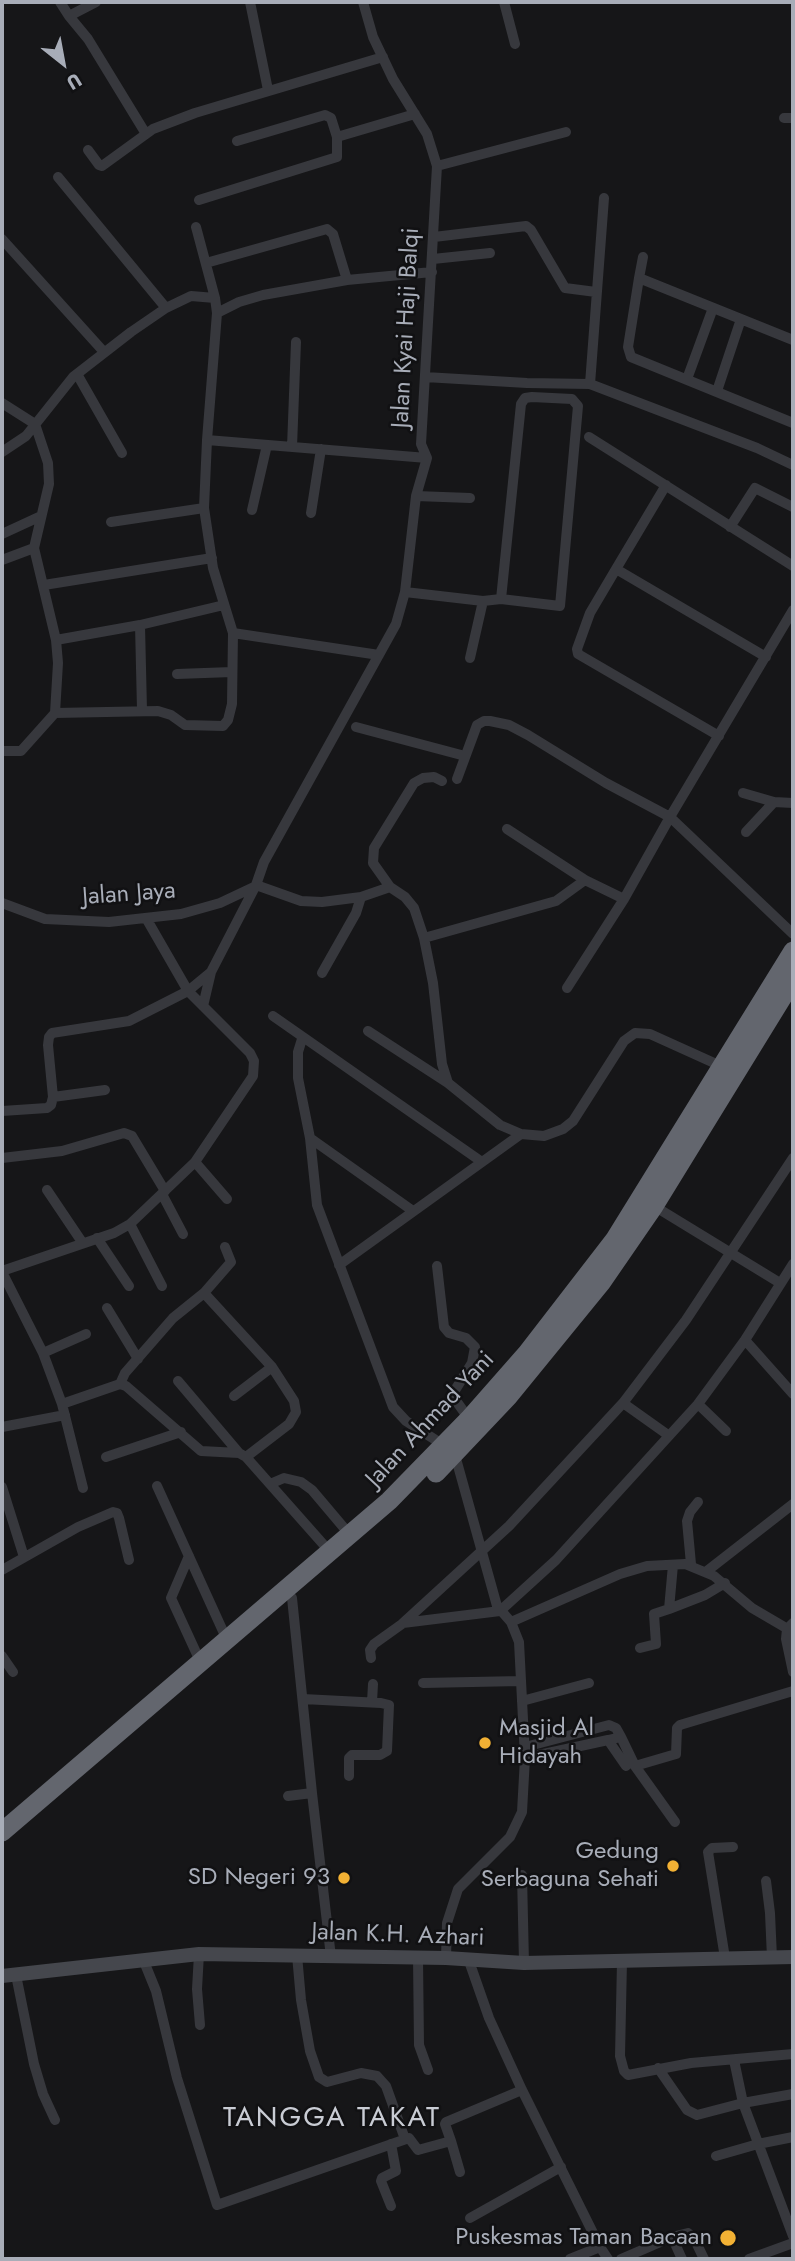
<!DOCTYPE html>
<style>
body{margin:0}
#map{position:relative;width:795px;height:2261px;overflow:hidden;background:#161618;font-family:Jost,sans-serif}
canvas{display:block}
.frame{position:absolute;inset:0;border:4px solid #a8adb8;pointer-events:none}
.north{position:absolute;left:28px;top:28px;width:70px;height:70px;-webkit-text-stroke:5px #111113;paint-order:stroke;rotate:149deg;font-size:19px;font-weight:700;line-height:28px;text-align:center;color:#a8adb8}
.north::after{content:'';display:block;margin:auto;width:24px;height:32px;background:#a8adb8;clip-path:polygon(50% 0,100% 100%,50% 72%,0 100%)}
</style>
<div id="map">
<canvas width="795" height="2261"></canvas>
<div class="frame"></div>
<div class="north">U</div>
</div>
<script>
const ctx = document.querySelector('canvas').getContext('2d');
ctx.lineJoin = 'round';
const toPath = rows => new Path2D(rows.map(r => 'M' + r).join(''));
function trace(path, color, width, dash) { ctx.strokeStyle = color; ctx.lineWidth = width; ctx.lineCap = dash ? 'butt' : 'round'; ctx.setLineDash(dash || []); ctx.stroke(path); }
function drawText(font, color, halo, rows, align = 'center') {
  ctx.font = font + ' Jost,sans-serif'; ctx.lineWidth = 5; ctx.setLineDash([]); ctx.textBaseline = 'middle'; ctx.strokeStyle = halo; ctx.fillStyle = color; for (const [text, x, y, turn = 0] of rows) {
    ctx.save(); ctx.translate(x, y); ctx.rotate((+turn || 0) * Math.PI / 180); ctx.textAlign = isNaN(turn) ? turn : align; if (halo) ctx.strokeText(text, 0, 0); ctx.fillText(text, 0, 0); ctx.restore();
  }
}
trace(toPath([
 [60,2,69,16,96,2],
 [250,2,268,90],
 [504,2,515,44],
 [69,16,88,39,146,134],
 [784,118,793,118],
 [237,141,325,115,331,118,337,137],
 [88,150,99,165,102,166,153,129,195,113,383,57],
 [437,166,566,132],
 [58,177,166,308],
 [199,200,337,157,337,137,415,114],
 [196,227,215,298,217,313,207,440,427,458],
 [434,237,526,226,531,230,565,288,596,292],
 [2,239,104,352],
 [643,257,639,278,793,340],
 [433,259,490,253],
 [206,263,327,229,333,234,347,280,263,295,239,302,217,313],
 [639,278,628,347,631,357,793,423],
 [347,280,432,272],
 [77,374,122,453],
 [425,377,527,383,590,384,757,448,793,465],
 [687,379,713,308],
 [590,384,604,198],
 [717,391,741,319],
 [2,403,35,424,48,463,49,484,34,548,56,640,58,663,55,713,21,751,2,751],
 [589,437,793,566],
 [207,440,204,508,213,568,233,633,379,655],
 [292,447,296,342],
 [2,452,26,436,73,377,131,332,166,308,191,296,215,298],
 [666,485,616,569,766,657],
 [416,496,470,498],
 [252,510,267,445],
 [311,513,321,449],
 [111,522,204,508],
 [730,527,755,488,793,507],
 [2,534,41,516],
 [2,560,34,548],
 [616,569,590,613,577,649,578,654,719,736],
 [44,585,212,558],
 [405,592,483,601,501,599,560,606,578,406,572,399,532,397,525,398,521,404,501,599],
 [140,625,142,710],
 [56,640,140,625,224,605],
 [470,658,483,601],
 [177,674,232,672],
 [55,713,158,711,171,715,185,725,223,726,228,720,232,704,233,633],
 [356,727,465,756],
 [457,779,477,725,484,721,490,721,509,725,528,735,606,783,670,817,793,610],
 [743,793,774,802,793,803],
 [507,829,585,880],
 [746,832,774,802],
 [256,885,301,901,322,902,361,897,390,887,405,897,414,908,424,938,433,983,442,1064,448,1083,500,1125,521,1134,544,1136,563,1129,573,1121,624,1041,635,1033,650,1034,723,1067],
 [390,887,373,863,374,848,414,783,423,778,434,777,442,781],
 [2,903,45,919,109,922,181,914,220,903,256,886],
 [424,938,556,901,585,880,624,899],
 [322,973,356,913,361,897],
 [567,988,624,899,670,817,793,934],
 [203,1006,211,972],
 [273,1016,482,1162],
 [368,1031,448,1083],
 [302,1039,298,1052,298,1078,310,1138,317,1205,393,1407,406,1421,445,1446],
 [53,1097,105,1090],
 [2,1111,47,1108,51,1105,53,1097,48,1045,49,1037,52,1033,129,1021,188,991,211,972,256,885,264,862,396,624,405,592,416,496,427,458,421,444,437,166,427,134,393,79,373,37,363,2],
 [310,1138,413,1211],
 [2,1158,62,1151,124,1133,132,1136,165,1191],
 [195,1162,227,1199],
 [47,1190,82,1242],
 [162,1194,183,1234],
 [654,1206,780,1283],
 [130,1224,162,1286],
 [97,1238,129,1286],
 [225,1247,231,1262,204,1293,272,1367,294,1401,296,1412,289,1424,246,1457],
 [339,1265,521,1134],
 [437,1266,444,1327,449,1333,466,1338,475,1347,472,1363,452,1395,469,1419],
 [2,1271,114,1233,130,1224,195,1162,253,1076,254,1061,250,1053,188,991,146,918],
 [2,1272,43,1353,62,1404,120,1384,126,1386,201,1451,239,1453,246,1457,331,1553],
 [107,1308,138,1359],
 [745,1340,793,1394],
 [43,1353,86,1334],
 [178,1381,239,1453],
 [120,1384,125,1373,173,1318,204,1293],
 [234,1396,272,1367],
 [623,1403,668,1435],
 [62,1404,83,1488],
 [698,1404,726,1431],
 [2,1427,65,1415],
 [106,1457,181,1432],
 [270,1484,284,1478,301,1482,312,1490,350,1535],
 [157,1486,227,1640],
 [2,1487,24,1557],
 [189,1556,171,1598,200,1661],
 [691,1564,687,1521,690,1512,698,1502],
 [2,1570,78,1527,113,1512,117,1513,119,1518,129,1560],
 [707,1571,793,1504],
 [669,1609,705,1595,725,1583],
 [511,1622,620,1574,647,1566,685,1564,714,1576,752,1608,793,1632],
 [403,1623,500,1611,556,1560,698,1404,745,1340,793,1264],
 [793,1623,787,1629,786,1639,793,1672],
 [640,1648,656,1644,654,1614,669,1609,673,1565],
 [2,1656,13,1672],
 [371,1658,370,1650,374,1644,402,1624,509,1526,623,1403,686,1320,793,1158],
 [423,1683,521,1681],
 [303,1699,381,1703,389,1705,387,1751,380,1755,352,1755,349,1758,349,1776],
 [522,1701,589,1683],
 [372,1702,373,1684],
 [608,1740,621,1737,635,1766,675,1822],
 [525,1747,609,1725,616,1728,621,1737],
 [525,1758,608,1740,626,1766],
 [635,1766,676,1754,677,1728,680,1725,793,1691],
 [312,1793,331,1957],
 [288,1796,312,1793,292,1598],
 [522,1875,524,1963],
 [766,1881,770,1913,772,1958],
 [199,1954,197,1989,200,2025],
 [297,1955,301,2000,310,2051,319,2077,327,2082,361,2073,377,2076,386,2086,405,2139],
 [418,1958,419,2045,428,2070],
 [446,1958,447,1923,458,1889,510,1837,522,1812,525,1758,519,1642,511,1622,497,1606,455,1455],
 [725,1958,708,1852,712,1848,733,1847],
 [143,1959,156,1991,177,2078,217,2205,409,2138,418,2150,451,2141,445,2124,446,2122,522,2090],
 [469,1961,489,2018,522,2090,600,2247,608,2259],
 [622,1961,620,2056,624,2071,628,2075,691,2063,793,2054],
 [16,1975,34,2064,43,2094,55,2120],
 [734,2060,743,2103,793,2236],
 [658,2068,687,2110,697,2115,743,2103,793,2094],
 [451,2141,460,2172],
 [391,2144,396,2171,382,2178,381,2181,391,2206],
 [716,2156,758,2144,793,2137],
 [470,2218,561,2167],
 [672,2237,682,2259],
 [570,2259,600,2247],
 [621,2259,672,2237,688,2233,694,2238,704,2259],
 [749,2259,793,2243]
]), '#37383d', 10);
trace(toPath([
 [2,1976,199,1954,446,1958,524,1963,793,1957]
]), '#45474d', 14);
trace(toPath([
 [436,1473,508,1397,601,1283,654,1206,793,980],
 [2,1832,389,1501,469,1419,527,1353,615,1239,793,951]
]), '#63666e', 19);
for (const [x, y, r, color] of [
 [485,1743,7,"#f2b134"],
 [673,1866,7,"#f2b134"],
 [344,1878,7,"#f2b134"],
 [728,2238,9,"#f2b134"]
]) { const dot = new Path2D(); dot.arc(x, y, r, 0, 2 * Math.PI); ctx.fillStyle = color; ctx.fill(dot); trace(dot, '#111113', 2.5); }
drawText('24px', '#a8adb8', '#111113', [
 ["Jalan Kyai Haji Balqi",407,328,-87],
 ["Jalan Jaya",129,895,-4],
 ["Jalan Ahmad Yani",431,1420,-47],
 ["Jalan K.H. Azhari",398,1936,2]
]);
drawText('24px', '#a8adb8', '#111113', [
 ["Masjid Al",499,1729,"left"],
 ["Hidayah",499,1757,"left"],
 ["Gedung",659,1852],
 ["Serbaguna Sehati",659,1880],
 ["SD Negeri 93",330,1878],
 ["Puskesmas Taman Bacaan",712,2238]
], 'right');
ctx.letterSpacing = '2px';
drawText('28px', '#c9ccd4', '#111113', [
 ["TANGGA TAKAT",332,2119]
]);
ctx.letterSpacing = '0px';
</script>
